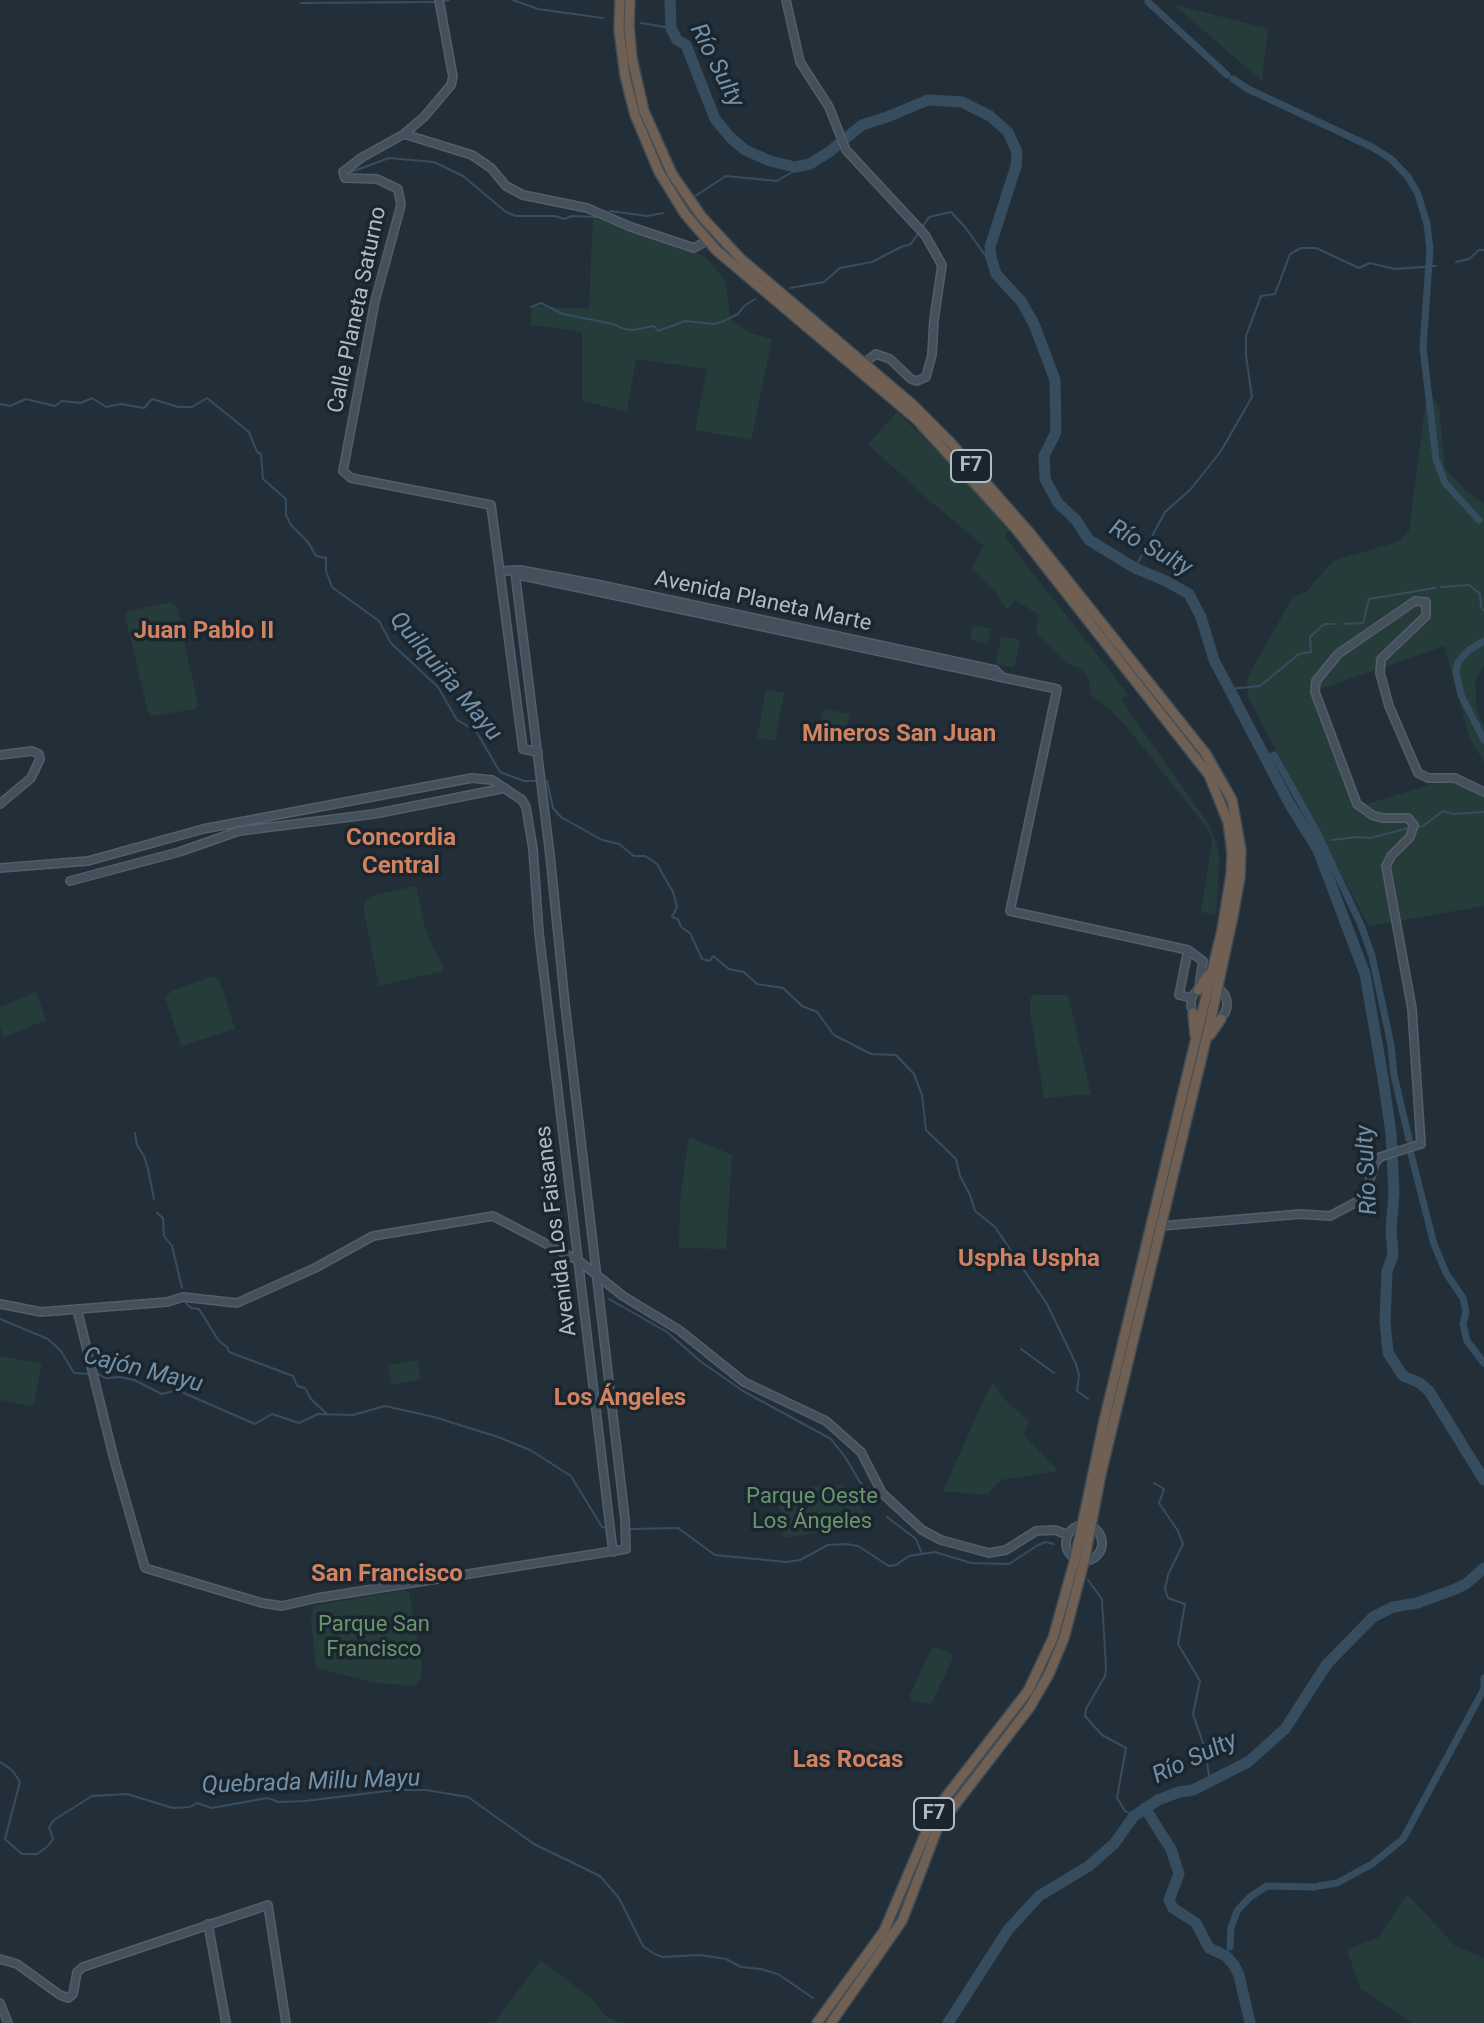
<!DOCTYPE html>
<meta charset="utf-8">
<style>
body{margin:0}
canvas{display:block;background:#222f39}
</style>
<canvas width="1484" height="2023"></canvas>
<script>
const ctx = document.querySelector('canvas').getContext('2d');
ctx.lineJoin = 'round';
function fill(path, color) { ctx.fillStyle = color; ctx.fill(path, 'evenodd'); }
const toPath = rows => new Path2D(rows.map(r => 'M' + r).join(''));
function trace(path, color, width, dash) { ctx.strokeStyle = color; ctx.lineWidth = width; ctx.lineCap = dash ? 'butt' : 'round'; ctx.setLineDash(dash || []); ctx.stroke(path); }
function drawText(font, color, halo, rows, align = 'center') {
  ctx.font = font + ' Roboto,sans-serif'; ctx.lineWidth = 7; ctx.setLineDash([]); ctx.textBaseline = 'middle'; ctx.strokeStyle = halo; ctx.fillStyle = color; for (const [text, x, y, turn = 0] of rows) {
    ctx.save(); ctx.translate(x, y); ctx.rotate((+turn || 0) * Math.PI / 180); ctx.textAlign = isNaN(turn) ? turn : align; if (halo) ctx.strokeText(text, 0, 0); ctx.fillText(text, 0, 0); ctx.restore();
  }
}
fill(toPath([
 [1173,4,1268,29,1262,81],
 [593,217,706,257,726,282,730,319,750,333,772,339,751,440,695,430,707,369,636,359,627,412,582,401,582,332,531,325,532,306,589,309],
 [1434,400,1439,407,1445,468,1462,487,1484,504,1484,665,1475,680,1477,711,1484,725,1484,762,1470,739,1444,646,1312,692,1355,808,1432,784,1450,781,1462,783,1484,797,1484,906,1369,926,1248,697,1247,678,1293,597,1306,592,1333,561,1400,541,1409,531,1426,401],
 [897,412,957,470,1012,533,1007,531,1005,536,1020,557,1128,694,1121,700,1210,826,1217,846,1219,859,1216,915,1201,912,1211,848,1212,838,1207,828,1130,731,1110,709,1091,695,1089,680,1083,669,1067,664,1036,633,1039,615,1015,600,1007,610,995,592,971,568,984,546,930,501,868,444],
 [171,602,177,607,198,705,195,709,152,716,148,711,125,616,129,611],
 [973,625,991,629,988,644,970,640],
 [1001,636,1020,640,1014,668,996,664],
 [766,690,784,693,775,740,757,738],
 [824,709,850,714,846,732,820,726],
 [416,886,424,924,432,946,443,966,443,971,379,986,364,911,365,902,371,896],
 [213,976,219,979,235,1029,181,1046,165,997,172,991],
 [36,992,46,1020,4,1037,0,1027,0,1007],
 [1034,995,1068,995,1091,1094,1044,1098,1030,1011,1030,999],
 [689,1137,732,1155,726,1249,679,1248,680,1199],
 [0,1356,42,1364,33,1406,0,1400],
 [417,1360,421,1379,392,1385,388,1366],
 [992,1382,1008,1403,1029,1421,1024,1435,1058,1471,1001,1480,987,1495,943,1491],
 [842,1484,865,1512,864,1515,817,1533,783,1538,778,1490],
 [406,1590,409,1593,422,1666,421,1678,414,1686,376,1683,316,1668,311,1619,313,1606],
 [936,1647,951,1654,953,1658,931,1704,911,1701,910,1695,931,1650],
 [1407,1894,1455,1946,1484,1958,1484,2023,1412,2023,1360,1988,1347,1950,1379,1937],
 [541,1960,592,1999,605,2015,619,2023,494,2023]
]), '#253c3a');
trace(toPath([
 [513,0,538,9,603,18],
 [441,2,449,0],
 [301,3,435,2],
 [641,23,671,28],
 [351,172,389,158,434,162,463,176,506,212,516,216,555,216,564,219,572,216,597,217],
 [695,196,726,176,777,181,804,165],
 [610,211,647,216,663,213],
 [923,226,929,217,951,212,965,227,992,265],
 [1456,262,1469,259,1479,250,1484,250],
 [790,288,824,282,840,268,872,262,901,247,911,244,917,235],
 [531,307,541,303,563,314,613,324,624,329,633,330,654,326,658,331,685,321,714,324,724,321,738,314,744,306,755,299],
 [0,404,10,406,26,399,55,406,62,401,81,403,92,398,106,407,121,404,144,408,152,399,178,407,192,407,207,398,249,432,257,452,261,454,263,479,286,499,286,515,291,525,308,542,316,556,326,558,326,571,332,587,379,621,391,643,438,687,457,720,476,731,500,772,524,781,547,781,553,808,561,817,602,840,619,844,634,856,645,856,657,864,673,892,677,907,672,917,678,919,681,927,690,933,702,959,710,961,713,956,729,969,744,972,757,984,783,988,802,1006,817,1012,834,1035,871,1054,896,1055,914,1074,922,1095,926,1130,956,1159,960,1176,970,1195,975,1211,995,1227,1047,1304,1076,1364,1079,1375,1077,1391,1088,1399],
 [1135,568,1165,512,1190,490,1221,451,1252,397,1246,356,1246,336,1261,296,1275,294,1290,254,1301,248,1316,248,1359,268,1370,263,1395,269,1436,266],
 [1441,587,1469,585,1480,594,1481,607,1484,611],
 [1344,624,1363,623,1369,599,1435,588],
 [1230,689,1260,686,1299,654,1311,652,1310,637,1324,624,1334,624],
 [1415,827,1423,826,1443,811,1453,814,1484,812],
 [1332,840,1357,837,1370,838,1409,828],
 [1315,845,1316,845],
 [135,1133,137,1145,144,1156,148,1169,154,1199],
 [157,1213,163,1218,164,1236,172,1246,182,1288],
 [609,1299,667,1332,700,1361,743,1391,831,1439,845,1457,860,1482,876,1501],
 [186,1303,191,1308,199,1309,219,1341,227,1347,229,1352,293,1376,297,1386,305,1388,311,1399,328,1415],
 [0,1319,48,1339,61,1351,74,1373,91,1374],
 [1021,1349,1054,1373],
 [98,1374,106,1378,120,1377,134,1380,162,1394,177,1390,255,1424,272,1414,299,1423,318,1414,353,1415,385,1406,434,1417,498,1437,530,1450,571,1476,602,1527,607,1528],
 [1154,1483,1164,1489,1159,1503,1178,1531,1183,1544,1168,1575,1165,1589,1168,1598,1185,1604,1178,1644,1200,1681,1193,1714,1205,1749,1210,1782],
 [887,1517,916,1539,922,1554],
 [630,1529,678,1528,715,1555,786,1562,800,1560,828,1545,846,1544,858,1546,889,1566,896,1565,909,1556,935,1552,971,1563,1009,1564,1038,1545,1046,1542,1054,1544],
 [1088,1580,1102,1599,1106,1668,1105,1676,1086,1709,1085,1716,1102,1735,1126,1748,1117,1798,1125,1811,1134,1816],
 [0,1762,12,1770,20,1782,5,1839,22,1854,37,1854,48,1846,53,1839,49,1827,54,1820,92,1796,127,1794,173,1808,190,1807,197,1803,212,1808,267,1798,279,1802,305,1801,395,1790,426,1790,468,1797,534,1844,600,1876,619,1898,643,1946,653,1953,662,1957,700,1955,726,1959,741,1967,761,1969,778,1974,813,1998]
]), '#364d60', 2);
trace(toPath([
 [1148,2,1227,75],
 [1233,79,1248,89,1372,147,1391,159,1408,177,1418,194,1427,224,1430,249,1423,347,1436,459,1445,483,1479,520],
 [1484,641,1469,650,1458,662,1456,672,1461,695,1484,740],
 [1266,759,1274,755,1317,832,1361,925,1372,956,1391,1045,1394,1075,1409,1139],
 [1411,1154,1434,1244,1446,1273,1463,1298,1466,1312,1463,1324,1467,1341,1484,1363],
 [1319,1886,1337,1883,1372,1864,1403,1839,1484,1689,1484,1678],
 [1230,1947,1231,1928,1237,1911,1250,1897,1267,1886,1315,1887]
]), '#364d60', 7);
trace(toPath([
 [670,0,671,28,677,40,686,45,715,119,730,137,745,150,770,161,795,167,810,164,829,152,862,125,887,117,928,100,962,102,990,116,1008,132,1017,152,1016,166,990,247,991,257,996,274,1021,301,1034,324,1055,380,1056,432,1044,456,1045,479,1058,503,1076,520,1089,540,1135,568,1166,581,1189,594,1201,617,1214,660,1289,803,1318,850,1365,974,1383,1078,1391,1133,1394,1193,1391,1231,1393,1255,1387,1271,1385,1321,1388,1353,1403,1376,1420,1383,1429,1391,1484,1480],
 [1145,1808,1171,1849,1179,1874,1169,1900,1173,1908,1196,1923,1209,1948,1226,1956,1234,1965,1239,1975,1250,2023],
 [948,2023,1008,1930,1039,1896,1089,1866,1114,1844,1134,1816,1158,1800,1179,1792,1193,1790,1248,1762,1285,1729,1327,1664,1373,1617,1393,1607,1417,1603,1453,1590,1466,1584,1484,1568]
]), '#364d60', 11);
const secondary = toPath([
 [439,0,453,77,451,85,424,117,404,134,361,158,343,172,345,178,377,179,398,189,401,205,375,301,343,471,351,478,491,505,523,749,538,752],
 [786,0,800,62,829,107,846,150,925,235,942,265,934,320,932,355,926,377,917,381,911,379,890,359,876,354,864,363],
 [404,134,472,155,491,168,506,186,523,195,587,208,631,227,694,248,708,240],
 [501,571,520,570,596,584,995,670,1001,676],
 [515,572,519,575,1057,689,1010,911,1188,950,1203,961,1199,987],
 [0,755,32,751,39,754,40,759,31,778,0,804],
 [0,868,88,861,203,829,472,778,492,780,522,800,526,807,533,849,539,933,613,1552],
 [70,881,179,852,239,831,374,814,505,788],
 [1188,950,1179,995,1192,998],
 '1191 1004a18 18 0 1 1 36 0a18 18 0 1 1-36 0Z',
 [1161,1226,1301,1214,1330,1216,1364,1198,1375,1163,1380,1157,1421,1144,1412,1009,1386,866,1391,856,1410,837,1414,825,1408,818,1382,818,1372,815,1357,804,1315,692,1316,681,1338,654,1415,601,1426,602,1426,616,1381,659,1380,673,1389,706,1418,773,1428,778,1455,778,1484,792],
 [0,1304,41,1312,167,1302,183,1297,237,1303,315,1268,373,1236,493,1216,579,1261,623,1296,679,1330,744,1382,826,1421,861,1452,882,1493,922,1530,941,1540,989,1553,1006,1550,1036,1531,1055,1530,1068,1535],
 [77,1309,114,1459,145,1568,262,1603,282,1606,317,1598,626,1549,625,1519,565,1004,550,855,515,572],
 '1066 1543a18 18 0 1 1 36 0a18 18 0 1 1-36 0Z',
 [208,1924,226,2023],
 [0,1959,17,1964,60,1995,68,1998,73,1994,77,1972,83,1967,268,1905,286,2023],
 [0,2003,8,2023]
]);
const highway = toPath([
 [620,0,619,30,625,76,635,115,659,172,685,214,717,251,916,419,1016,529,1209,775,1228,822,1232,853,1231,875,1222,930,1104,1421,1075,1559,1053,1638,1028,1691,935,1811,884,1931,817,2023],
 [630,0,629,26,632,58,644,111,672,174,702,217,741,259,912,404,950,442,1030,533,1206,754,1232,800,1241,850,1240,877,1233,916,1210,1023,1101,1474,1084,1562,1064,1638,1049,1674,1030,1707,938,1827,902,1921,831,2023],
 [1198,990,1209,974],
 [1193,1013,1195,1035],
 [1210,1035,1221,1019]
]);
trace(secondary, '#535e67', 10);
trace(highway, '#404b54', 12);
trace(secondary, '#44505c', 7);
trace(highway, '#6f6053', 9);
for (const [x, y, w] of [
 [971,466,40],
 [934,1814,40]
]) { const box = new Path2D(); box.roundRect(x - w / 2, y - 16, w, 32, 6); ctx.fillStyle = '#1b252e'; ctx.fill(box); trace(box, '#b0bbc5', 2); }
drawText('bold 20px', '#b0bbc5', null, [
 ["F7",971,466],
 ["F7",934,1814]
]);
drawText('22px', '#b0bbc5', '#1b252e', [
 ["Calle Planeta Saturno",358,310,-78],
 ["Avenida Planeta Marte",763,602,12],
 ["Avenida Los Faisanes",557,1231,-97]
]);
drawText('22px', '#68956d', '#1b252e', [
 ["Parque Oeste",812,1497],
 ["Los Ángeles",812,1522],
 ["Parque San",374,1625],
 ["Francisco",374,1650]
]);
drawText('italic 24px', '#7190a9', '#1b252e', [
 ["Río Sulty",716,66,63],
 ["Río Sulty",1150,549,29],
 ["Quilquiña Mayu",445,677,50],
 ["Río Sulty",1368,1170,-93],
 ["Cajón Mayu",143,1371,14],
 ["Río Sulty",1195,1759,-25],
 ["Quebrada Millu Mayu",311,1783,-2]
]);
drawText('bold 24px', '#d08261', '#1b252e', [
 ["Juan Pablo II",204,632],
 ["Mineros San Juan",899,735],
 ["Concordia",401,839],
 ["Central",401,867],
 ["Uspha Uspha",1029,1260],
 ["Los Ángeles",620,1399],
 ["San Francisco",387,1575],
 ["Las Rocas",848,1761]
]);
</script>
